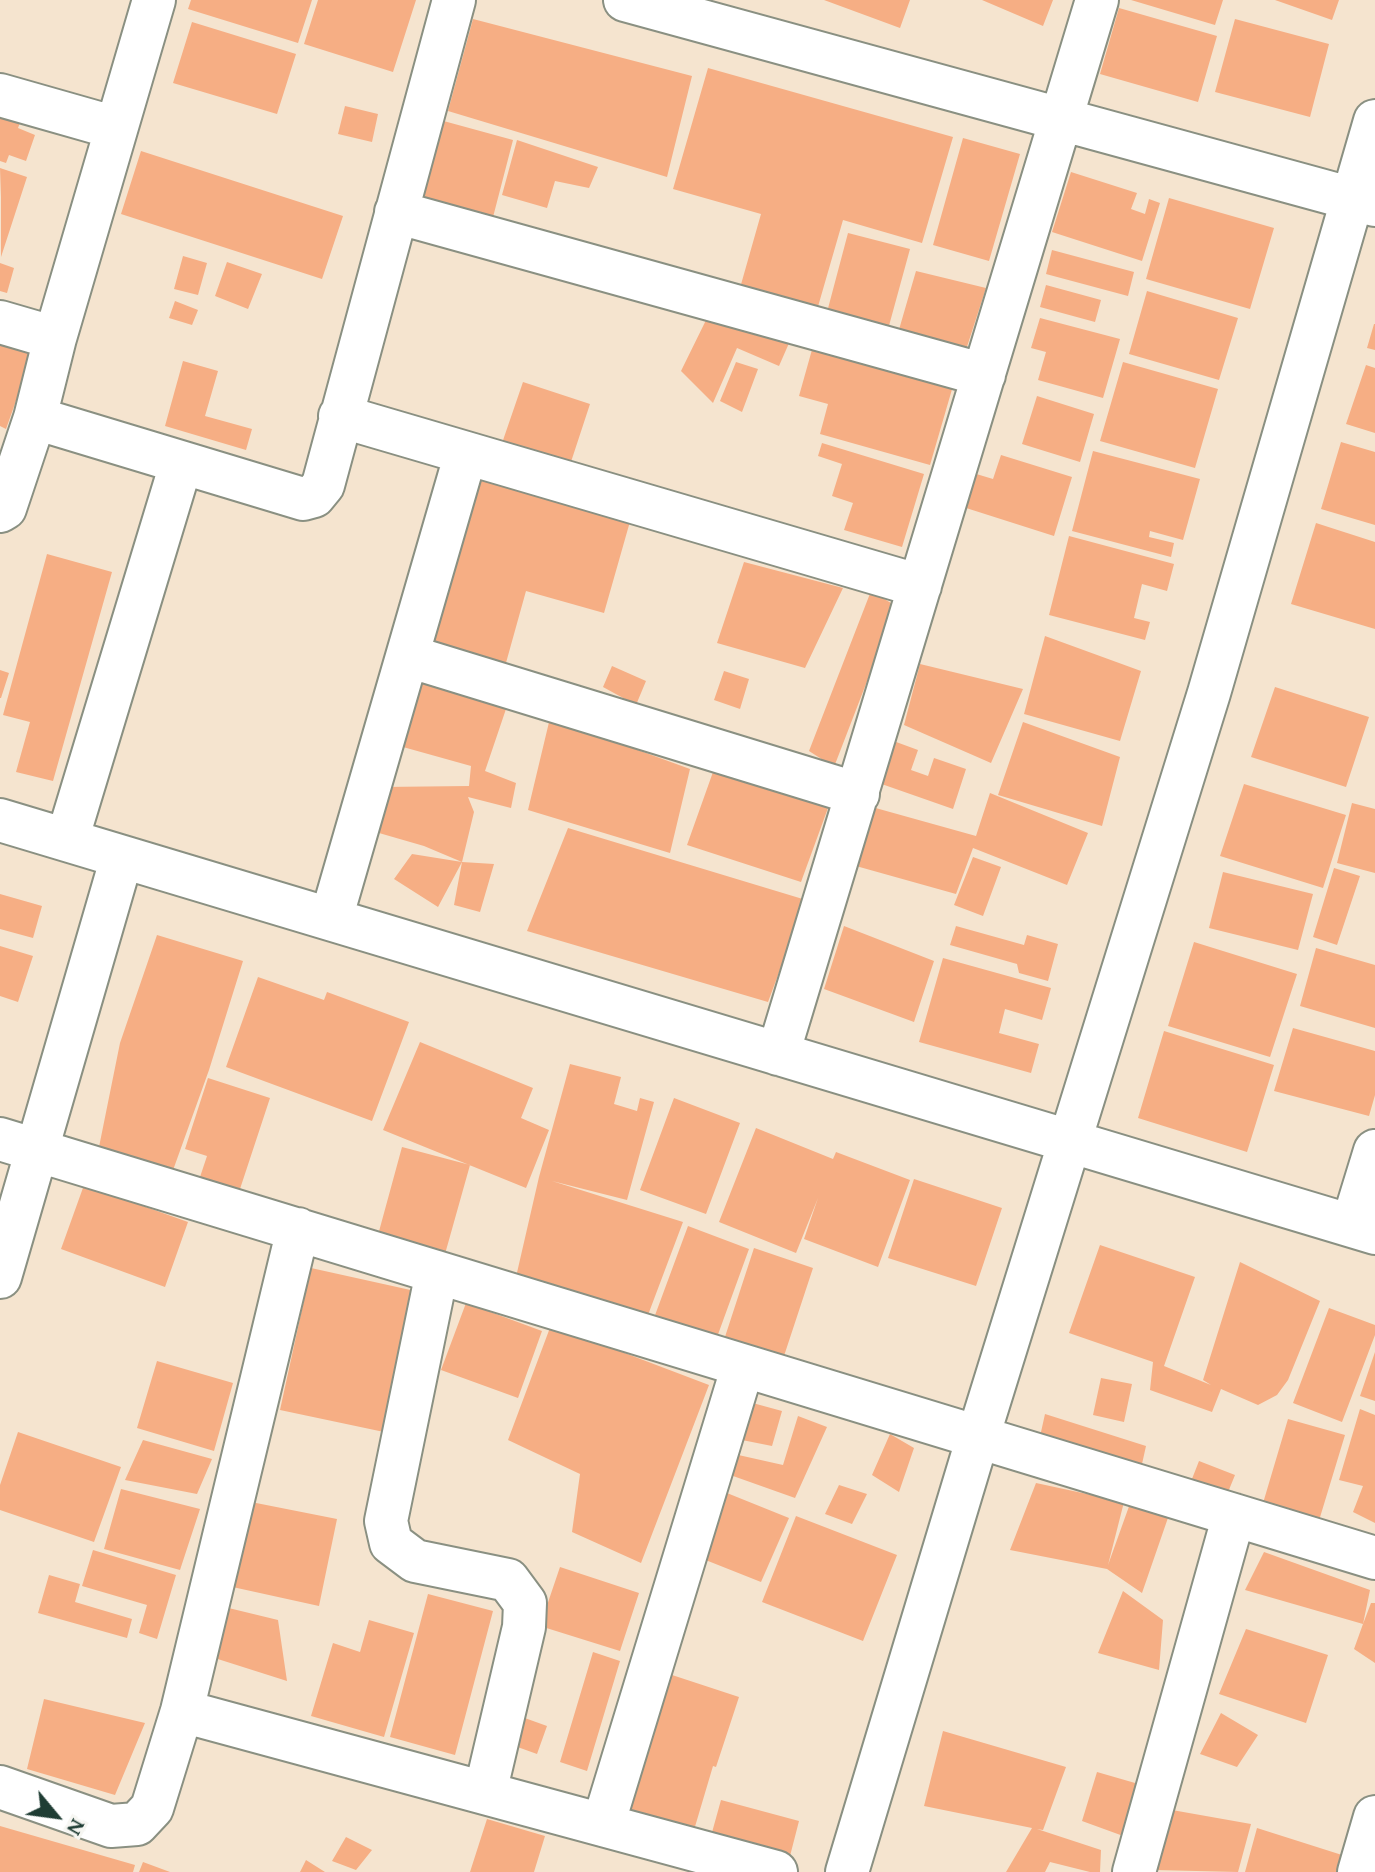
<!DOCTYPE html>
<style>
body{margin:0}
#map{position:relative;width:1375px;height:1872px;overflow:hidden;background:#f5e4cf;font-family:"Gentium Book Plus",serif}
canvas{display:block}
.north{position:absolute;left:16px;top:1776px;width:80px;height:80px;-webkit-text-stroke:6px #f6f6f2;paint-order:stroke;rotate:119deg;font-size:22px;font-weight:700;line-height:32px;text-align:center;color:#1f3d34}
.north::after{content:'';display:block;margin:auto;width:28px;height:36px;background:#1f3d34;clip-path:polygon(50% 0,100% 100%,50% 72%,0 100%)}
</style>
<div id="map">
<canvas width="1375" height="1872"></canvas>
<div class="north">N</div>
</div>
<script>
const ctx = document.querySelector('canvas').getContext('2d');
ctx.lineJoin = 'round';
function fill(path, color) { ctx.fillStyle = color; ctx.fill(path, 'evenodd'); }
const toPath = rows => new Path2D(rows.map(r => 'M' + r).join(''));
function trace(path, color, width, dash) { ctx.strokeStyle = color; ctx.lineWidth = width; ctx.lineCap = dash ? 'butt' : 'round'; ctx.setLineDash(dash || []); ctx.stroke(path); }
fill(toPath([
 [191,0,312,0,298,43,188,9],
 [318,0,416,0,393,72,304,44],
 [824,0,910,0,900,28],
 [982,0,1053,0,1043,26],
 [1131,0,1223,0,1215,25],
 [1275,0,1339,0,1332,20],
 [1119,8,1217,36,1198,102,1100,74],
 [473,19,692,76,667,177,448,111],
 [1235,19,1329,44,1310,117,1215,92],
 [192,22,296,54,277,114,173,83],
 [708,68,953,137,922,243,843,220,817,310,740,288,761,214,673,189],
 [345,106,378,114,372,142,338,134],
 [0,114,21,120,18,128,35,135,26,161,9,155,6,163,0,161],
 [440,120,513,140,492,221,418,201],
 [963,138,1020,154,989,261,933,245],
 [517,140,598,167,589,188,555,181,547,208,502,195],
 [141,151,343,216,322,279,121,214],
 [0,168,27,177,1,257,1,197],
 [1071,172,1137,193,1131,209,1145,214,1149,199,1160,203,1142,261,1052,232],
 [1169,198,1274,228,1250,309,1146,279],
 [848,233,910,249,887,333,826,316],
 [1052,250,1134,272,1128,296,1046,274],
 [183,256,207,263,198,295,174,289],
 [227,262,262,274,248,309,215,296],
 [0,263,14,268,7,293,0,291],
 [916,271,986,288,964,356,896,340],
 [1046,285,1101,300,1095,322,1040,307],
 [1147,291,1238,318,1219,380,1129,354],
 [175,301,198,310,192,325,169,318],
 [711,310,793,334,779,366,737,348,713,403,681,371],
 [1040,318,1120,339,1103,398,1038,380,1046,352,1031,348],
 [1374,324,1375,324,1375,350,1367,348],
 [0,336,35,347,6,429,0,426],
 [815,339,955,379,930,465,820,434,828,404,799,396],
 [183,361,218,371,205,416,252,429,246,450,165,426],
 [736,362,758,369,742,412,720,401],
 [1123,362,1218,389,1195,468,1100,441],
 [1366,365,1375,368,1375,433,1346,424],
 [523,382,590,404,568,471,500,449],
 [1037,396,1094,414,1080,462,1022,444],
 [1341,442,1375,452,1375,525,1321,509],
 [822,443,924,474,902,547,844,530,853,503,832,496,842,464,818,456],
 [1093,451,1200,479,1183,540,1150,531,1149,537,1174,543,1171,557,1072,531],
 [1001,455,1072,477,1054,536,963,507,973,473,993,479],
 [479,474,631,518,604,613,526,591,504,670,429,648],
 [1316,523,1375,542,1375,629,1291,604],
 [1069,536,1174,564,1167,591,1142,584,1134,618,1150,622,1145,640,1049,615],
 [47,554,112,572,53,781,16,772,30,722,3,715],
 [744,562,843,588,805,668,717,643],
 [871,591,896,606,834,767,809,751],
 [1045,636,1141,671,1120,741,1024,714],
 [920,664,1023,689,991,763,904,725],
 [612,666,646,681,636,705,603,687],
 [0,670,9,673,1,698,0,698],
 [724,671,749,679,740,709,714,700],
 [420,674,506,709,485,771,516,783,511,808,468,797,474,812,462,862,494,864,480,912,454,905,462,862,438,907,394,879,412,854,462,862,424,846,379,833,382,787,469,786,471,766,403,747],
 [1275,687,1369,717,1346,787,1251,757],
 [550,718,690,769,670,853,528,810],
 [1023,722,1120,757,1102,826,998,795],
 [888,739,918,750,911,770,928,776,934,758,966,769,953,809,873,781],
 [713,772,828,808,801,882,687,845],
 [1244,784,1346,815,1323,888,1220,856],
 [990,793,1088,833,1067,885,973,848,956,894,856,866,872,807,976,836],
 [1352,803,1375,809,1375,873,1337,863],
 [568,828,806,900,768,1002,527,931],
 [973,857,1001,867,983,916,954,905],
 [1334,868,1360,876,1337,945,1313,937],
 [1223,872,1313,894,1298,950,1209,928],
 [0,894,42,906,33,938,0,929],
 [844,926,934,961,914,1022,824,989],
 [956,926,1024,945,1027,935,1058,944,1048,981,1019,973,1017,964,950,945],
 [157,935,243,961,209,1070,172,1173,99,1147,120,1043],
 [1194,942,1297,974,1270,1057,1168,1026],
 [0,946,33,956,18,1002,0,996],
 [1316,948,1375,965,1375,1028,1300,1006],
 [943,958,1051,988,1042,1020,1005,1009,999,1033,1039,1044,1031,1073,919,1042],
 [258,977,324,1000,327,992,409,1022,372,1121,226,1067],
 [1293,1028,1375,1051,1375,1095,1369,1116,1274,1091],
 [1164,1031,1274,1065,1247,1152,1138,1118],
 [420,1042,533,1088,521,1118,549,1130,526,1188,383,1130],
 [570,1064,621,1077,614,1104,637,1111,640,1098,654,1102,627,1200,552,1181,683,1222,648,1315,516,1277,539,1177],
 [208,1078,270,1098,239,1192,199,1180,207,1156,185,1149],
 [674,1098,740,1123,706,1214,640,1190],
 [756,1128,833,1159,836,1152,910,1180,878,1267,804,1239,818,1198,796,1253,719,1222],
 [402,1147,470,1165,445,1254,378,1235],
 [914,1179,1002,1208,976,1286,888,1258],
 [84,1185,188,1222,165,1287,61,1249],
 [688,1226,749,1249,716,1340,654,1318],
 [1100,1245,1195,1277,1164,1366,1211,1385,1203,1380,1240,1262,1320,1301,1288,1380,1277,1395,1258,1405,1221,1389,1212,1412,1150,1390,1153,1362,1069,1333],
 [754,1248,813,1268,782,1362,723,1343],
 [311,1268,415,1291,384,1432,280,1410],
 [466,1303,542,1331,518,1398,441,1370],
 [1329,1308,1375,1325,1375,1335,1342,1422,1293,1403],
 [551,1325,709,1385,641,1563,572,1532,580,1474,508,1440],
 [1375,1352,1375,1401,1360,1396],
 [157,1361,233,1383,214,1451,137,1428],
 [1101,1378,1132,1384,1124,1422,1093,1415],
 [749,1402,782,1411,772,1446,737,1439],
 [1360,1409,1375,1415,1375,1523,1353,1512,1363,1486,1339,1480],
 [1045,1414,1146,1446,1140,1473,1039,1441],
 [798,1416,827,1427,795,1498,719,1471,725,1452,783,1465],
 [1288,1419,1345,1435,1314,1537,1258,1520],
 [18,1432,121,1467,94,1542,0,1510,0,1485],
 [890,1434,914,1448,899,1492,872,1475],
 [143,1440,212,1459,197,1494,125,1480],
 [1199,1461,1235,1475,1224,1502,1190,1484],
 [1036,1483,1124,1502,1108,1565,1132,1498,1170,1512,1142,1593,1107,1569,1010,1550],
 [839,1485,867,1494,852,1524,825,1514],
 [121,1489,200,1509,180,1570,104,1549],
 [717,1489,789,1518,761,1582,698,1557],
 [246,1501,337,1519,319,1606,228,1586],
 [796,1516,897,1555,863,1641,762,1602],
 [93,1550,176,1575,157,1639,139,1633,147,1605,82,1586],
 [1264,1552,1370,1590,1363,1624,1371,1603,1375,1603,1375,1663,1354,1649,1363,1624,1245,1590],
 [560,1567,639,1593,620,1651,540,1626],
 [49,1575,80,1584,75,1602,132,1619,127,1638,38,1613],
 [1123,1591,1163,1620,1159,1670,1098,1653],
 [428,1594,493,1611,455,1755,390,1737],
 [208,1603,278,1620,287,1681,202,1654],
 [369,1620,414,1633,384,1737,311,1716,333,1643,360,1652],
 [1246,1629,1328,1655,1306,1723,1219,1694],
 [593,1652,620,1661,587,1771,560,1762],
 [669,1674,739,1697,716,1767,713,1766,694,1830,616,1808],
 [44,1699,145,1723,115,1795,27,1769],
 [1221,1713,1258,1735,1237,1767,1200,1754],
 [522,1717,547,1726,537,1754,512,1745],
 [943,1731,1066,1767,1043,1830,1037,1829,1101,1850,1100,1872,1090,1872,1050,1862,1045,1872,1006,1872,1032,1828,924,1806],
 [1097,1772,1142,1785,1126,1837,1082,1821],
 [721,1800,799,1821,790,1856,711,1836],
 [1172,1810,1251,1824,1238,1872,1155,1870],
 [487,1819,545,1836,534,1872,470,1872],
 [0,1826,135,1865,133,1872,0,1872],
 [1257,1828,1342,1855,1336,1872,1245,1872],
 [346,1837,372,1850,356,1870,332,1861],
 [306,1860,325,1872,300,1872],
 [143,1862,170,1872,139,1872]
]), '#f6ae84');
const street = toPath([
 [625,0,1375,205],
 [0,95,116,128],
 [396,212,984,375],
 [0,322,55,338],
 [340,416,920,586],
 [35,418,303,499,314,496,323,485,454,0],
 [0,511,5,508,35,418,55,338,154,0],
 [408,656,858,794],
 [0,820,1375,1233],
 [67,840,181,464],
 [331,919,466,453],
 [778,1054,1097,0],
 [0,1139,1375,1558],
 [1352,1226,1375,1151],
 [437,1272,386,1521,391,1543,415,1561,508,1580,525,1603,524,1627,485,1793],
 [0,1277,122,857],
 [182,1711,776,1872],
 [0,1787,111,1826,137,1824,152,1808,182,1711,298,1229],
 [603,1825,743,1366],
 [847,1872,978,1437,1209,693,1375,121],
 [1134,1872,1234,1515],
 [1359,1872,1375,1817]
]);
trace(street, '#8a9082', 46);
trace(street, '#fff', 42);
</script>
